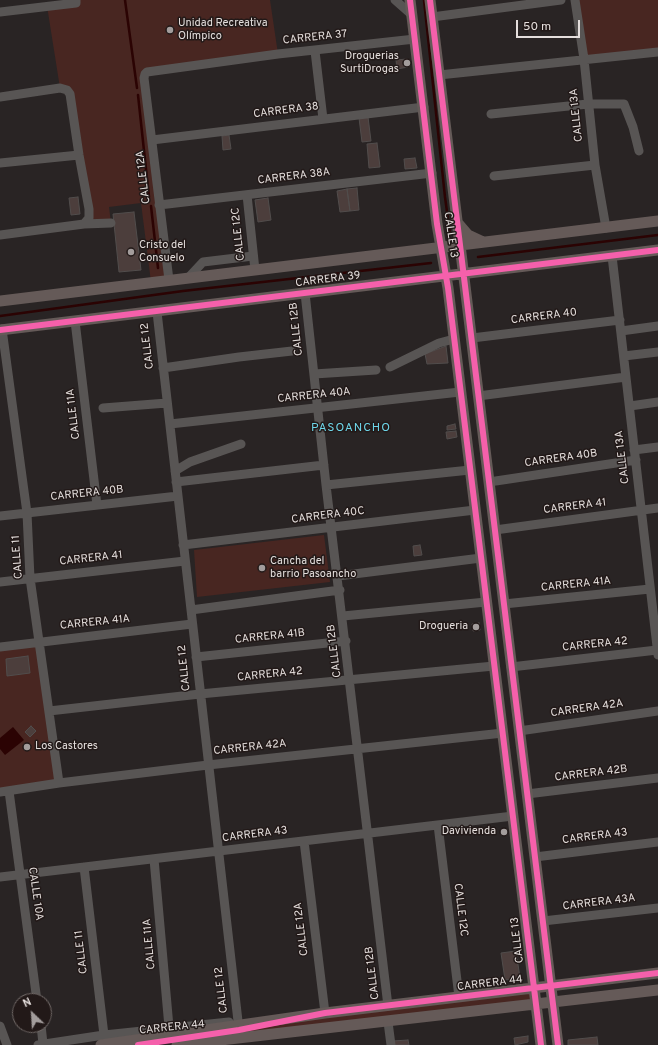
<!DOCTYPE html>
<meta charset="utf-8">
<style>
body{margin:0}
#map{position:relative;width:658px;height:1045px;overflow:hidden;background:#292424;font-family:Overpass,sans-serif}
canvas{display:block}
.north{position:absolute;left:12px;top:993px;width:40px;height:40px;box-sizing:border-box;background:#221918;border:1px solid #706866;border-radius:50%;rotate:335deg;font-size:11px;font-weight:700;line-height:16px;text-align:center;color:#e4dedc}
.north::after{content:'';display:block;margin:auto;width:14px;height:18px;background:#a39d9c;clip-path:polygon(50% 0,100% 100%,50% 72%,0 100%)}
.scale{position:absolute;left:516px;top:20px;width:64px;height:18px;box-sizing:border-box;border:2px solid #e4dedc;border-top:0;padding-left:5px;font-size:12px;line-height:14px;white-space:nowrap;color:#e4dedc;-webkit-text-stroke:3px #221918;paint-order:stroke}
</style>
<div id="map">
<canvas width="658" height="1045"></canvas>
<div class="north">N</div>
<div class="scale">50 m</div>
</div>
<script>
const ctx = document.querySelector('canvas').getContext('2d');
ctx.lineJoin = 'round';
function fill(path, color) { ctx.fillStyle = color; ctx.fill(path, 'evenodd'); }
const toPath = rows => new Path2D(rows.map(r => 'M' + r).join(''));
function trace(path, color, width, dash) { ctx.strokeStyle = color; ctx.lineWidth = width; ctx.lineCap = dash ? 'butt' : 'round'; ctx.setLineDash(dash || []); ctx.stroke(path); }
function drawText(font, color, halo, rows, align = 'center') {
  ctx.font = font + ' Overpass,sans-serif'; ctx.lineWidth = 3; ctx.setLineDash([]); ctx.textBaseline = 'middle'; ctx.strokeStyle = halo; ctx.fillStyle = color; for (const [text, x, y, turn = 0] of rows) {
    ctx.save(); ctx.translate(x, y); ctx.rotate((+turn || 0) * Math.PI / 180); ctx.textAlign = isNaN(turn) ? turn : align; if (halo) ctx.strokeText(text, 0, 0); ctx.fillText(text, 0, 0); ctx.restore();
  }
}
fill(toPath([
 [76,0,270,0,278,54,147,72,169,280,151,282,141,203,109,207,111,223,84,224,89,218,72,101,60,88,47,6],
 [575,0,658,0,658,52,584,59],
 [324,535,330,582,197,597,194,550],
 [39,642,59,783,0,792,0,647],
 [527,989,537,1004,255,1037,239,1030]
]), '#482621');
fill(toPath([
 [13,727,24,740,5,755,0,749,0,738]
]), '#2b0303');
trace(toPath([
 [125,0,137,88],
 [424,0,445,197,450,234],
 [138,95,149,197],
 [151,206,158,268],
 [478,257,658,235],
 [0,316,183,291,431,263]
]), '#2b0303', 2.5);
const building = toPath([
 [407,59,408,67,397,69,396,60,407,59],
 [368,117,371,141,362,142,359,118,368,117],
 [229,135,231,149,223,150,222,136,229,135],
 [377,143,380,167,369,168,367,144,377,143],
 [415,158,417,168,405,169,404,159,415,158],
 [357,188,359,210,350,211,347,189,357,188],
 [347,189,350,211,340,212,337,191,347,189],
 [78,197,80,214,71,215,69,198,78,197],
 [268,198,271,220,258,222,255,200,268,198],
 [134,212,141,270,119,272,113,214,134,212],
 [446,346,448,363,427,364,425,354,446,346],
 [455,424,456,429,447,430,447,426,455,424],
 [456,431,457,437,447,439,446,432,456,431],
 [420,545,422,555,414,556,413,546,420,545],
 [479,623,480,630,473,631,472,624,479,623],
 [28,656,30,673,7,676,6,659,28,656],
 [31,726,36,731,30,737,25,732,31,726],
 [516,951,520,978,505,980,501,953,516,951],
 [528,1036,528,1042,515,1045,514,1038,528,1036],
 [597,1037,598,1045,568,1045,568,1040,597,1037],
 [408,1040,409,1045,393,1045,393,1041,408,1040]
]);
fill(building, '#4c3e3c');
trace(building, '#514d4c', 1);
trace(toPath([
 [395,0,412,15],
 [575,0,584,59,595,165,606,228],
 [0,12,76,3,76,0],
 [432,17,561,0],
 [315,51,323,119],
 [439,75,658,52],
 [0,97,60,88,67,90,70,94,79,155,89,209,89,218,84,224],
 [491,114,588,104,624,104,633,127,639,151],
 [152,140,424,107],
 [0,163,79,155],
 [494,176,595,165],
 [247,195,255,270],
 [159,205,432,173],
 [0,235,84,224,111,223],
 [612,256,658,655],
 [189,277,203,262,253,256],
 [169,280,144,78,145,74,147,72,278,54,415,39],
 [305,293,326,485,388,1006],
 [157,312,238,1021],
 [75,321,97,505],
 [2,329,27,513,30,578,59,783],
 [621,331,658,326],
 [472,338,620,320],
 [624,356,658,352],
 [390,367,439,343,454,339],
 [163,368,239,357,292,351],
 [314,374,376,370],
 [478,396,626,377],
 [630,406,658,402],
 [103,408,167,403],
 [170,424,460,392],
 [634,450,658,447],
 [175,471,190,462,241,444],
 [176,482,324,465],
 [489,482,636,460],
 [326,485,470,470],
 [0,516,178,496],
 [495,530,658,508],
 [183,545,475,510],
 [338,576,481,558],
 [0,582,185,561],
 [504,604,650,589],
 [191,610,340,590],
 [343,616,486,602],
 [0,647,192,624],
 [196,657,346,641],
 [511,667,657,650],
 [49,711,200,694,494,666],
 [519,731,658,711],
 [9,791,37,1001],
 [0,792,59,783,208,765,503,733],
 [527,794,658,778],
 [438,825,459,997],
 [304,841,325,1013,320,1014],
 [535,857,658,842],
 [154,859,169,1027],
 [84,867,104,1035],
 [0,877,513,816],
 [543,921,658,908],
 [388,1022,391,1045],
 [41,1025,43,1044],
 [0,1026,7,1045],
 [38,1045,104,1035,229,1022]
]), '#585554', 9);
trace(toPath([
 [410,0,437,224,448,288,541,1045],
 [430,0,558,1045],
 [456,221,468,235,483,242],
 [0,301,658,221],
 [0,330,658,250],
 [101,1045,325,1013,658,973],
 [177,1045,658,990]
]), '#655a58', 11);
trace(toPath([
 [410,0,437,224,448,288,541,1045],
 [430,0,558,1045],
 [0,330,658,250],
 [138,1045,239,1030,325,1013,658,973]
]), '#f560ab', 6);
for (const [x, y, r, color] of [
 [170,30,4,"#a39d9c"],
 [407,63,4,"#a39d9c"],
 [131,252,4,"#a39d9c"],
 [262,568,4,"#a39d9c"],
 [476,627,4,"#a39d9c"],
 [27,747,4,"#a39d9c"],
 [504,832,4,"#a39d9c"]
]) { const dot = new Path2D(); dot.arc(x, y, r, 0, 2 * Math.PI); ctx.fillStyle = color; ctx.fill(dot); trace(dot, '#221918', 1.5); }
drawText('11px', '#e4dedc', '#221918', [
 ["Unidad Recreativa",178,24],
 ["Olímpico",178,37],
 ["Droguerias",399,57,"right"],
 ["SurtiDrogas",399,70,"right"],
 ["Cristo del",139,246],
 ["Consuelo",139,259],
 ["Cancha del",270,562],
 ["barrio Pasoancho",270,575],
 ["Drogueria",468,627,"right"],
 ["Los Castores",35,747],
 ["Davivienda",496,832,"right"]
], 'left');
drawText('11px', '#e4dedc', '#221918', [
 ["CARRERA 37",315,38,-6],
 ["CARRERA 38",286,111,-7],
 ["CALLE 13A",577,115,-96],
 ["CALLE 12A",144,177,-97],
 ["CARRERA 38A",294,177,-7],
 ["CALLE 12C",239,234,-96],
 ["CALLE 13",450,235,82],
 ["CARRERA 39",328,280,-7],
 ["CARRERA 40",544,317,-7],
 ["CALLE 12B",297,329,-96],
 ["CALLE 12",148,346,-97],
 ["CARRERA 40A",314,396,-6],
 ["CALLE 11A",74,414,-97],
 ["CALLE 13A",623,457,-97],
 ["CARRERA 40B",561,459,-8],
 ["CARRERA 40B",87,494,-6],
 ["CARRERA 41",575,507,-7],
 ["CARRERA 40C",328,516,-7],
 ["CALLE 11",18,557,-94],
 ["CARRERA 41",91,559,-6],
 ["CARRERA 41A",576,585,-6],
 ["CARRERA 41A",95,623,-6],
 ["CARRERA 41B",270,637,-6],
 ["CARRERA 42",595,645,-6],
 ["CALLE 12B",335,651,-97],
 ["CALLE 12",185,668,-96],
 ["CARRERA 42",270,675,-6],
 ["CARRERA 42A",587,709,-8],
 ["CARRERA 42A",250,748,-6],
 ["CARRERA 42B",591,774,-7],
 ["CARRERA 43",255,835,-7],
 ["CARRERA 43",595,837,-7],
 ["CALLE 10A",35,894,82],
 ["CARRERA 43A",599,903,-7],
 ["CALLE 12C",460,910,83],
 ["CALLE 12A",302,929,-97],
 ["CALLE 13",518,940,-97],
 ["CALLE 11A",150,944,-95],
 ["CALLE 11",82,952,-97],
 ["CALLE 12B",373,973,-97],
 ["CARRERA 44",490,984,-7],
 ["CALLE 12",222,990,-97],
 ["CARRERA 44",172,1028,-6]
]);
ctx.letterSpacing = '1px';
drawText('12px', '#6ed6e9', '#221918', [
 ["PASOANCHO",351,429]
]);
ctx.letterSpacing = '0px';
</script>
